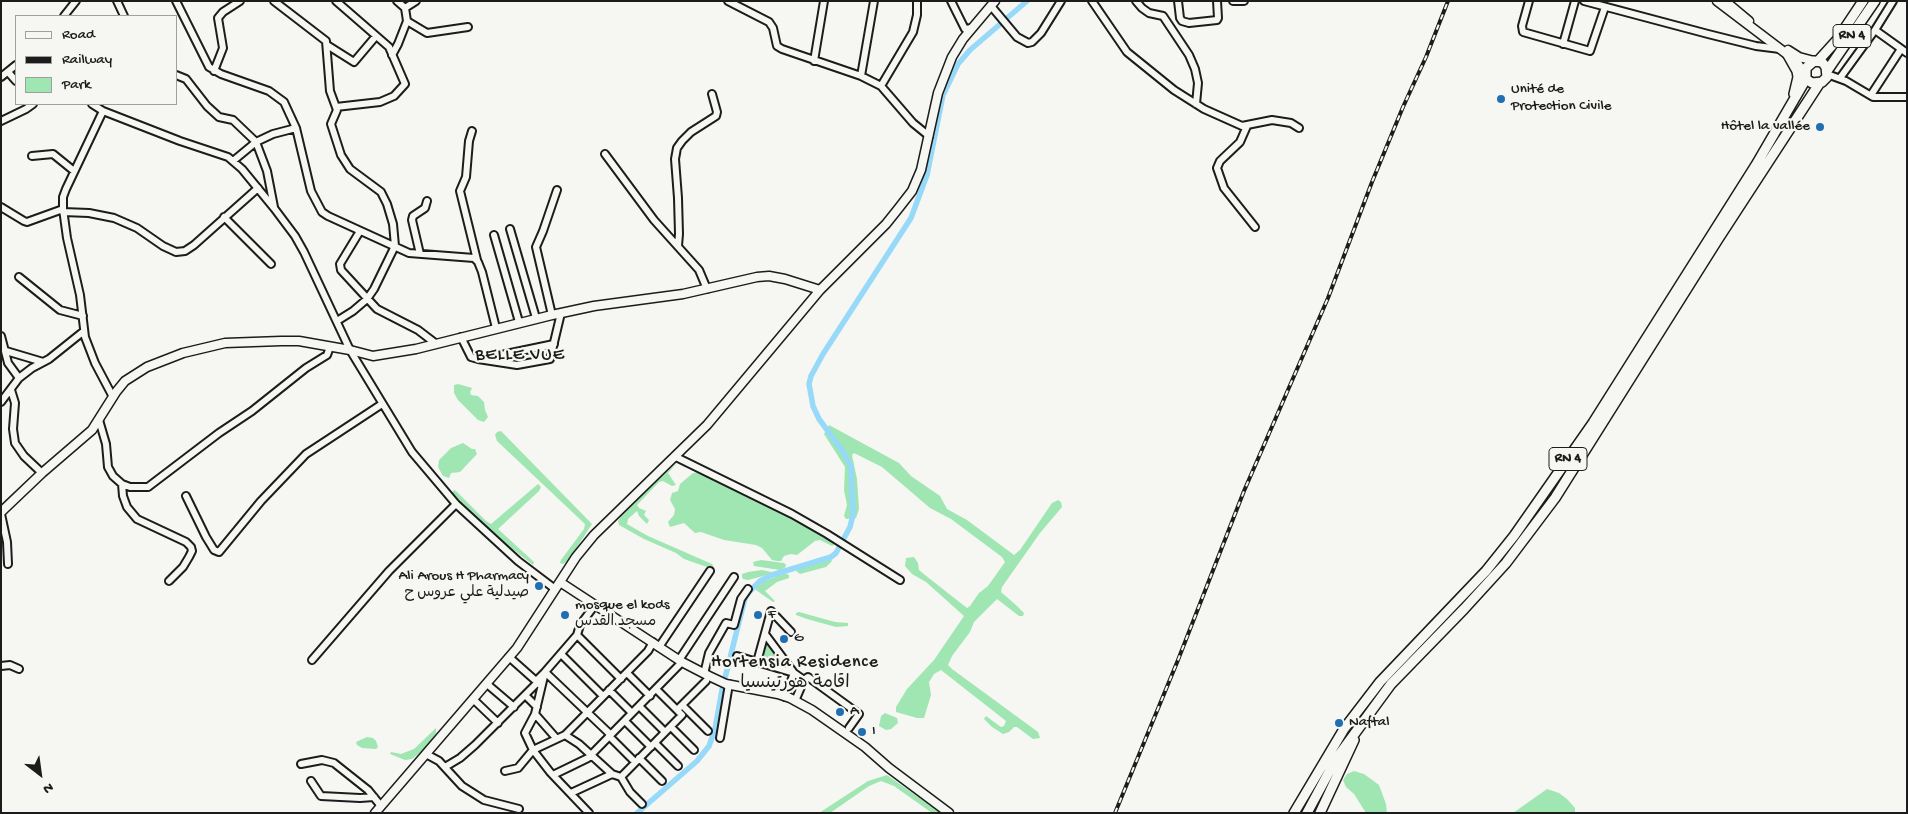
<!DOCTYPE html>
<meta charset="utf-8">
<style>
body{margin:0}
#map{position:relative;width:1908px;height:814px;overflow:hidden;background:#f6f6f2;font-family:"Gochi Hand",sans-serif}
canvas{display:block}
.frame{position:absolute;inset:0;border:2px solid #1c1c1c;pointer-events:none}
.legend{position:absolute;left:15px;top:15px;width:162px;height:90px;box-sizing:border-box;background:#f6f6f2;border:1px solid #9f9f9c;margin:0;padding:6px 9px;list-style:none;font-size:15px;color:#1c1c1c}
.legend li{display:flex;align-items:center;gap:10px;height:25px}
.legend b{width:25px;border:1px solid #9f9f9c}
.north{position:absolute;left:15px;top:749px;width:50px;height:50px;-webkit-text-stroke:4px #f6f6f2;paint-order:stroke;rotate:150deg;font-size:14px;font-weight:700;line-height:20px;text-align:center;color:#1c1c1c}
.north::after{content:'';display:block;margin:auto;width:18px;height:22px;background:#1c1c1c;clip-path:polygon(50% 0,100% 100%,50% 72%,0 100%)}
</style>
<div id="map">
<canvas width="1908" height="814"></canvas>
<div class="frame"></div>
<ul class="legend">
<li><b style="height:6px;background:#f6f6f2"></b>Road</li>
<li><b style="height:6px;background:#1c1c1c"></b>Railway</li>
<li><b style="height:14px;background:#a0e6b2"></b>Park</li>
</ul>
<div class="north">N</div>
</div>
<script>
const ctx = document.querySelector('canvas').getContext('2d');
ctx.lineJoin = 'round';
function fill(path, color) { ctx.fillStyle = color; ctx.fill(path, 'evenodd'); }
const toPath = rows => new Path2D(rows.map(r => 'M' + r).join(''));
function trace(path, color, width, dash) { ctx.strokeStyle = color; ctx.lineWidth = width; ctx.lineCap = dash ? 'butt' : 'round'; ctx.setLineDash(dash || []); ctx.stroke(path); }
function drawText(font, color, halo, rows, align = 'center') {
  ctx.font = font + ' "Gochi Hand","Playpen Sans Arabic",sans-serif'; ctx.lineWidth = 4.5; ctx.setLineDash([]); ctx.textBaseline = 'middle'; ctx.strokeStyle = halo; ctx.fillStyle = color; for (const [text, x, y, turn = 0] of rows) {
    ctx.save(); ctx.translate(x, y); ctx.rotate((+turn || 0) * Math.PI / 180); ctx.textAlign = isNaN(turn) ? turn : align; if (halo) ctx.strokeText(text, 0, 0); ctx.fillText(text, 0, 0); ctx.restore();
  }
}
fill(toPath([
 [458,384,472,388,470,392,471,395,478,396,484,402,485,410,488,417,484,422,478,420,458,400,454,393,454,385],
 [829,425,899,463,911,476,940,496,947,509,967,520,1014,555,1020,550,1052,503,1058,500,1061,502,1062,507,1040,533,1002,587,1001,592,1017,606,1024,613,1023,616,1019,616,997,599,974,622,970,632,952,656,948,665,952,669,1038,732,1040,738,1033,739,1017,727,1014,727,1009,732,1003,734,992,727,984,719,986,716,1001,727,1004,726,1006,721,941,670,934,674,929,682,931,695,924,718,917,718,896,712,896,707,907,689,934,660,964,616,926,582,912,574,905,566,906,558,914,557,918,563,919,570,925,575,967,608,970,606,979,593,988,586,1005,562,1002,557,951,519,930,508,882,467,854,453,852,455,857,479,859,509,856,518,846,519,844,516,847,505,844,490,845,467,824,434],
 [501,431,592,524,568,561,563,564,560,563,561,560,584,529,585,524,497,441,495,435,497,432],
 [463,443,472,449,475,449,477,454,460,472,451,473,449,478,443,476,438,467,439,460,451,448],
 [677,463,668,473,676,485,672,486,663,481,659,482,637,505,639,508,646,511,644,515,649,520,647,524,639,516,637,511,628,519,627,524,648,536,712,564,714,568,710,568,684,559,676,553,644,539,619,525,618,521,627,507],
 [702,472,831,538,835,544,832,546,820,540,815,541,797,555,791,554,784,556,781,561,777,561,772,560,762,548,756,545,724,540,701,532,695,533,684,523,670,527,668,522,674,515,675,509,670,500,672,493,678,491,680,484,693,473],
 [538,484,541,487,539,491,498,529,534,562,533,565,487,529,451,494,454,490,456,491,486,521,491,524],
 [761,560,784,563,786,565,785,568,780,570,754,566,753,562],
 [827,560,831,559,832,561,826,567,800,574,796,571,797,569],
 [762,570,771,572,771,574,748,580,743,579,742,577,742,574,748,572],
 [784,573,789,575,789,578,777,582,765,591,775,601,773,602,756,590,756,588,763,582],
 [799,612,835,622,848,623,848,626,836,627,807,619,796,615,796,613],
 [766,642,786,667,761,660],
 [885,713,897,718,898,723,891,729,886,730,879,726,881,716],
 [436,728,436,733,434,737,422,751,412,759,405,760,390,754,391,752,401,754,414,749],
 [367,737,373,738,376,741,378,747,376,749,362,748,357,745,356,742],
 [1354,771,1364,774,1379,785,1386,804,1387,813,1366,813,1354,794,1346,787,1343,780,1347,774],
 [887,775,941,813,932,813,894,786,881,781,869,786,830,813,819,813,868,781],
 [1547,789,1559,793,1567,799,1575,808,1575,813,1513,813]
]), '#a0e6b2');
trace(toPath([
 [637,813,697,761,709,746,715,729,722,690,745,598,750,591,760,581,772,575,831,557,836,553,850,527,853,515,851,467,844,453,819,419,813,406,809,384,811,376,823,354,911,218,927,175,943,95,958,64,970,50,1027,1]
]), '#97d9f8', 5.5);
const minor = toPath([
 [117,1,124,16],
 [176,1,209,67,221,74,269,91,284,102,296,128,311,191,322,212,328,216,409,253,474,258,478,262,482,272,496,328],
 [274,1,326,41,330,91,337,110,331,124,341,155,350,169,381,192,387,204,393,224,395,246,374,289,367,299,353,311,337,321],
 [336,1,389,47,405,84,394,96,380,102,336,107],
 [728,1,769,22,773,28,777,46,782,49,861,76,881,86,913,123,929,136],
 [951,1,965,29,972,28],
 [1092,1,1127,52,1174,90,1204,109,1242,126,1272,120,1291,123,1299,128],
 [1136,1,1142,8,1149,13,1163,16,1189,55,1195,69,1198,83,1196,104],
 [1178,1,1180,18,1182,21,1189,23,1217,20,1218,18,1217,1],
 [1233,1,1244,1],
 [1529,1,1522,26,1523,32,1590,51,1605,7],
 [1584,1,1708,34,1756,46,1780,49],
 [991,6,1017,37,1028,43,1032,42,1041,33,1061,1],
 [405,8,416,1],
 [64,16,76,1],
 [407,21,427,33,468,27],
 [1875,30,1907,53],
 [1563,44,1575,1],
 [327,45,354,62,376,36],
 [392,55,398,44,407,21,405,8,397,1],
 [814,61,824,1],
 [214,71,223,48,218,18,223,12,240,1],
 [8,72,16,81],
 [1827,74,1846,81,1873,97,1906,97],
 [176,75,186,79,207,106,219,117,233,120,256,142,233,161],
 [861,76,874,1],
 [1,77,16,65],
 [1840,78,1875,30,1893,1],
 [881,86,913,32,917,15,917,1],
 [1871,95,1901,49],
 [92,104,103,111,180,141,228,157,242,169,274,208,295,236,304,252,350,350,412,452,456,504,518,561,555,589],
 [103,111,66,189,63,197,63,209,67,238,80,295,85,337,95,363,113,397],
 [1,121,26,109,33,104],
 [1247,126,1240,142,1220,161,1217,168,1224,188,1255,227],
 [472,131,469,141,466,177,460,191,477,260],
 [605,154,654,220,699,270,707,289],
 [32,156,53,154,74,171],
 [1,207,24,221,27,222,63,209],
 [274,207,267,171,256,142,273,134,296,128],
 [63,212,89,213,114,218,137,228,163,246,176,252,185,251,194,245,258,188],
 [224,217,271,264],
 [510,229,536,318],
 [360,231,340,264,341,270,377,309,418,330,435,343],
 [494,235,519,322],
 [678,246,679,234,678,198,675,159,677,148,682,141,691,132,716,116,717,112,712,94],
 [420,254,412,220,413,216,425,208,427,201],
 [19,277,60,310,83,316],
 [552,315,536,247,543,231,557,190],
 [1,336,8,363,19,378],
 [461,337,471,357,478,359,517,365,550,359,561,313],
 [6,351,43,362],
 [482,359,554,344],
 [11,390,15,403,13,429,15,443,24,456,42,473],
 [1,402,19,378,32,368,49,359,84,331],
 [99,420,106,444,108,467,113,476,122,484,130,487,148,487,219,433,252,411,306,368,327,355,330,347],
 [676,457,792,514,827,534,900,580],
 [122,484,123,496,127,507,137,519,186,542,191,547,192,551,189,557,183,567,169,581],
 [186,496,206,537,214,550,219,552,261,501,306,454,382,404],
 [1,514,7,542,8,564],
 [577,635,621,679],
 [659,647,710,571],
 [561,654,603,696],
 [737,656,794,673,765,634],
 [509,657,536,681],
 [312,660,389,571,456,504],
 [679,660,734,577],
 [757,662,771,611,791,632],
 [1,666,10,665,19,669],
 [627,673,650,696],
 [704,674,709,653,726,623,734,625,741,599,748,589],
 [487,684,514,707],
 [539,684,536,681,545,672,611,735],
 [609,690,632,713],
 [525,695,537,707],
 [785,697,794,673,804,680,808,677,859,714,849,728],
 [473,699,498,723],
 [795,701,804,680],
 [682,705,708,731],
 [639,706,665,732],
 [677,710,706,681],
 [535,714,556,738],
 [625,721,651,747],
 [671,727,694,750],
 [565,735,648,651,653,642],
 [609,736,635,762],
 [720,738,729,684],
 [655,743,678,766],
 [426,754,439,761,462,786,484,800,519,809],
 [639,758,662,781],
 [301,764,322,760,334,763,368,790,381,806],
 [445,767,460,758,475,745,537,683],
 [505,771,518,768,533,750,565,735,579,744,612,774,621,777,630,792,642,804],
 [553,775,588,758,682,662],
 [621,777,682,715,656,689],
 [311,781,321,796,360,798,374,797],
 [571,793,612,774],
 [589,813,550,772,533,750,525,733,535,714,545,672,577,635,580,625,595,605]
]);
const major = toPath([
 [1717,1,1796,61,1805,75],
 [1725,1,1749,21],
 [1788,50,1799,57,1814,61],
 [1,512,42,473,92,430,116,392,125,381,147,367,183,353,225,343,281,341,299,341,350,350,373,356,416,349,552,315,594,306,683,294,757,277,769,276,785,279,820,290],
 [560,582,682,662,709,676,726,684,778,694,790,698,812,710,865,747,889,768,949,813],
 [375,813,517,648,576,557,594,535,707,425,820,290,886,224,898,209,912,191,921,170,938,93,952,57,963,39,995,1]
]);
const highway = toPath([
 [1788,55,1797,71,1798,77,1794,94],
 [1818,61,1837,40,1863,1],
 [1827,71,1875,1],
 [1294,813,1344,729,1380,682,1486,571,1514,536,1593,423,1756,165,1806,79,1806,68,1814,61,1822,62,1826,67,1827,77,1822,82,1812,83,1806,79],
 [1307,813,1336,759,1391,684,1464,609,1506,563,1555,498,1718,239,1819,84],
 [1320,813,1354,740]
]);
trace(minor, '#1c1c1c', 10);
trace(major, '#1c1c1c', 11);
trace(highway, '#1c1c1c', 12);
trace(minor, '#f6f6f2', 6);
trace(major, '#f6f6f2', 8);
trace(highway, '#f6f6f2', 9);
const rail = toPath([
 [1115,813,1178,660,1244,491,1328,298,1372,182,1403,107,1426,57,1448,1]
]);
trace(rail, '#1c1c1c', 4);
trace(rail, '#f6f6f2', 2, [5.5]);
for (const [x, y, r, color] of [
 [1501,99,5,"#1f6fb2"],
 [1820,127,5,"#1f6fb2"],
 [539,586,5,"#1f6fb2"],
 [565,615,5,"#1f6fb2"],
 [758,615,5,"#1f6fb2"],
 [784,639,5,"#1f6fb2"],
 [840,712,5,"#1f6fb2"],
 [1339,723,5,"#1f6fb2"],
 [862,732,5,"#1f6fb2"]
]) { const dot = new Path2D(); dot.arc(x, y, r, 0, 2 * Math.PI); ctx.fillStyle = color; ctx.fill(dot); trace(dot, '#f6f6f2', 2); }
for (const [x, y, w] of [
 [1852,36,38],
 [1568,459,38]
]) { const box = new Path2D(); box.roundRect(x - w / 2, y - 11.5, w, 23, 4); ctx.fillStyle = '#f6f6f2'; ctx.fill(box); trace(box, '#1c1c1c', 1); }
drawText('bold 14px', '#1c1c1c', null, [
 ["RN 4",1852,36],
 ["RN 4",1568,459]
]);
drawText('15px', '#1c1c1c', '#f6f6f2', [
 ["Unité de",1511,90],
 ["Protection Civile",1511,107],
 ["Hôtel la vallée",1810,127,"right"],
 ["Ali Arous H Pharmacy",529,577,"right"],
 ["صيدلية علي عروس ح",529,594,"right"],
 ["mosque el kods",575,606],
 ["مسجد القدس",575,623],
 ["F",768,615],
 ["G",794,639],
 ["A",850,712],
 ["Naftal",1349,723],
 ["I",872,732]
], 'left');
ctx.letterSpacing = '1px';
drawText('18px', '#1c1c1c', '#f6f6f2', [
 ["BELLE VUE",520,356],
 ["Hortensia Residence",795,663],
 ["اقامة هورتينسيا",795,684]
]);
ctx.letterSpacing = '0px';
</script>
